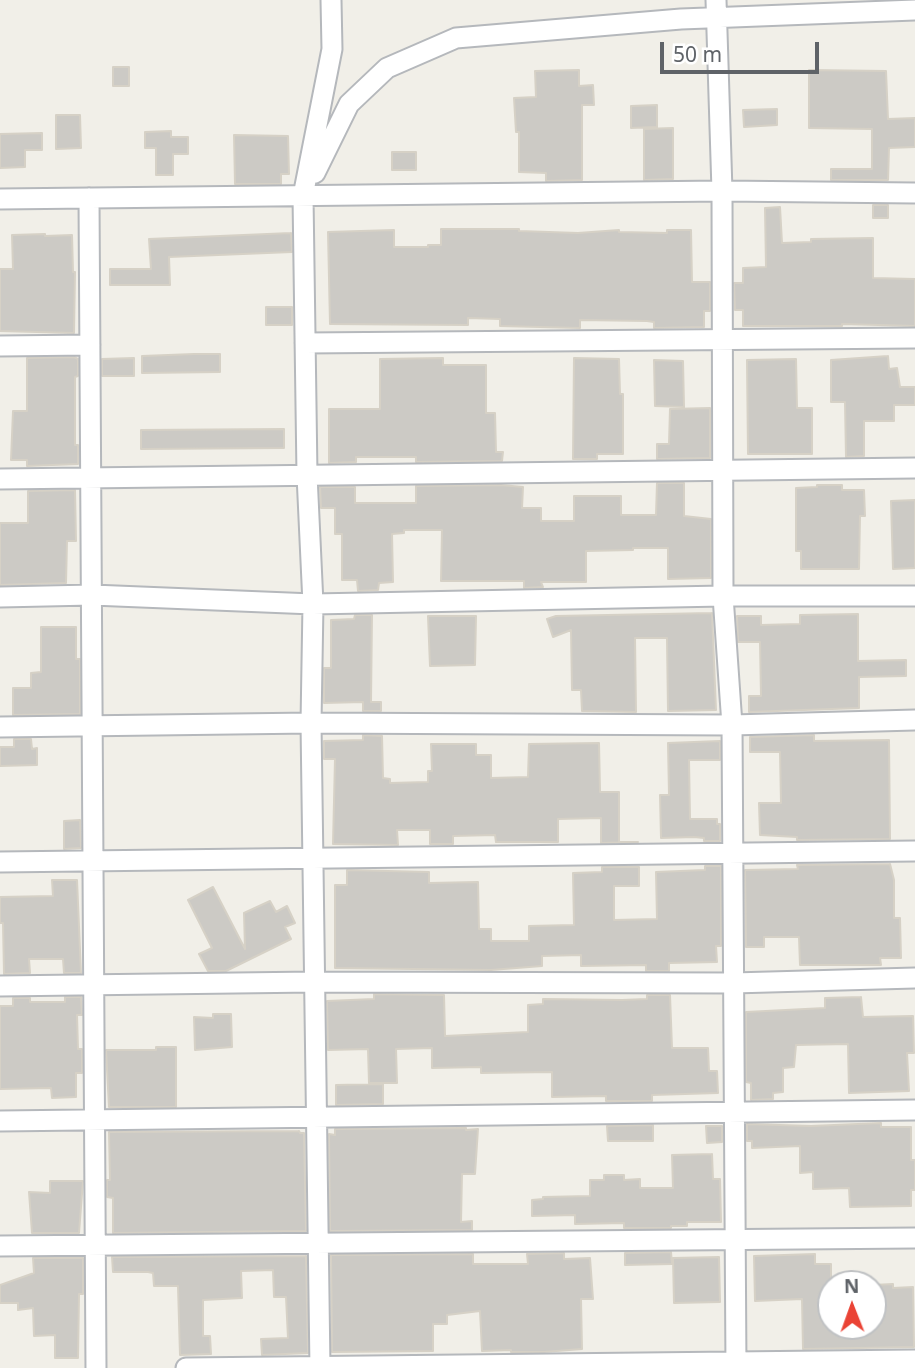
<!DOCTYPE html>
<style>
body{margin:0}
#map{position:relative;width:915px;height:1368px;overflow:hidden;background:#f1efe8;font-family:"Noto Sans",sans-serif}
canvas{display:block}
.north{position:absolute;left:817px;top:1270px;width:70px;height:70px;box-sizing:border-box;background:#fff;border:2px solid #bfc1c3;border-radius:50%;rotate:359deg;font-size:19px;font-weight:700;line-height:28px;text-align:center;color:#5f6368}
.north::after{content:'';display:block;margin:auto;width:24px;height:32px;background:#ea4335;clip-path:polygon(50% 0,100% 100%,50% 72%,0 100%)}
.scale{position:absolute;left:660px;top:42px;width:159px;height:32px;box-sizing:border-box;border:4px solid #5f6368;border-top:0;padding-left:9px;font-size:21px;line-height:24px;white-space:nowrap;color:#5f6368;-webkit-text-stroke:5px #fff;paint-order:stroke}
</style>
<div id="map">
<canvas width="915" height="1368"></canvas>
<div class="north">N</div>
<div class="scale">50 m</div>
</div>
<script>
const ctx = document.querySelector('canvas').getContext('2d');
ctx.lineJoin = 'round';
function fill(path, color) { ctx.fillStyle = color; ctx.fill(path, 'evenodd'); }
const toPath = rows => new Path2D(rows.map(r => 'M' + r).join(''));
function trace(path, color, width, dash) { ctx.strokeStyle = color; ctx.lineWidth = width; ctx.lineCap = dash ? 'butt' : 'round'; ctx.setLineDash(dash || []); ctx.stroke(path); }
const building = toPath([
 [113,67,129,67,129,86,113,86,113,67],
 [579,70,579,86,593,85,594,105,582,105,582,180,546,181,546,173,519,172,519,132,516,132,514,98,536,97,535,71,579,70],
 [809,70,886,71,888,119,915,118,915,147,889,148,888,180,831,180,831,169,872,169,872,129,809,128,809,70],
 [657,105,657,127,631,128,631,106,657,105],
 [777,109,777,125,744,127,743,110,777,109],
 [56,115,80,115,81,148,56,149,56,115],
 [673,128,673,179,644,180,644,129,673,128],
 [171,131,171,137,188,137,188,154,173,154,173,175,156,175,156,148,145,148,145,132,171,131],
 [42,133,42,150,25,150,25,167,0,168,0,134,42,133],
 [234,135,288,136,289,174,281,174,281,184,235,184,234,135],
 [392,152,416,152,416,170,392,170,392,152],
 [873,205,888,205,888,218,873,218,873,205],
 [780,207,782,243,811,242,811,239,873,238,873,278,915,279,915,326,842,324,842,326,743,326,743,310,735,310,734,283,743,283,743,268,766,267,765,208,780,207],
 [441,229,519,229,519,231,578,233,619,230,619,232,667,233,667,230,691,230,692,282,710,282,710,311,704,311,704,327,654,328,654,322,647,321,580,320,580,328,500,326,500,319,468,318,468,325,330,324,328,232,394,230,394,247,428,247,428,245,441,245,441,229],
 [291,233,292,252,169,257,170,285,110,285,110,269,151,269,149,239,291,233],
 [45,234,45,236,72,235,73,272,75,272,74,333,0,331,0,269,13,269,12,235,45,234],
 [266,307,292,307,292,325,266,325,266,307],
 [194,354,220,354,220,372,142,373,142,356,194,354],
 [888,356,889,369,897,368,900,387,915,387,915,405,894,405,894,421,864,421,864,456,846,457,845,402,831,402,831,360,888,356],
 [74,357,78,359,78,376,75,377,75,445,78,445,78,464,27,466,27,460,11,460,13,411,27,411,27,358,74,357],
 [134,358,134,376,102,376,102,359,134,358],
 [443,358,443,365,486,365,486,413,495,413,496,452,503,452,502,461,416,462,416,457,356,457,356,462,329,463,329,409,380,409,380,359,443,358],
 [574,358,619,359,620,394,623,394,623,454,597,454,597,459,573,459,574,358],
 [796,359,797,408,812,408,812,454,748,454,747,360,796,359],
 [654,360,683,361,684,407,655,406,654,360],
 [710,408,710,458,657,459,657,444,669,444,670,409,710,408],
 [284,429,284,448,141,449,141,430,284,429],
 [657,483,684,483,684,516,711,519,711,578,668,579,668,548,633,548,633,550,586,551,586,582,541,582,543,587,524,588,524,581,441,581,442,530,404,530,404,533,392,534,393,582,379,583,378,590,358,591,357,580,342,580,342,534,335,534,335,508,321,508,320,487,355,487,355,503,416,503,416,486,501,485,523,487,522,508,541,508,541,521,574,521,574,496,621,496,621,515,656,515,657,483],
 [817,485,842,485,842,490,864,490,865,516,860,516,859,569,801,569,801,551,796,551,796,488,817,487,817,485],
 [75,490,76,541,67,541,66,583,0,585,0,523,28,523,28,491,75,490],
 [915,500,915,568,893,569,891,501,915,500],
 [712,613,716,710,668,711,667,638,635,638,636,712,582,711,581,690,572,690,571,630,553,637,547,619,556,616,712,613],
 [858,614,858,661,906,660,906,676,859,677,859,708,749,712,749,696,761,696,760,642,738,642,737,616,761,616,761,625,800,624,800,615,858,614],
 [355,615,372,615,371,702,381,702,381,711,363,711,363,702,324,703,324,668,331,668,331,620,354,619,355,615],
 [428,616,476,616,475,665,430,666,428,616],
 [41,627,76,627,76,659,80,659,80,714,13,715,13,688,31,688,31,673,41,672,41,627],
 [363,735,382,736,383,778,390,779,390,783,428,782,428,771,432,771,431,744,476,744,476,755,491,755,491,778,528,777,529,744,599,743,600,792,619,792,619,842,638,842,601,843,601,818,558,819,558,842,496,842,495,835,453,836,453,844,430,844,430,830,397,830,398,845,333,844,335,759,324,759,324,741,363,740,363,735],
 [814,735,814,741,889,740,890,839,797,840,797,837,760,835,759,803,781,803,780,752,750,752,750,737,814,735],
 [14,739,31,739,32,749,37,748,37,765,0,766,0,747,14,747,14,739],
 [720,741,720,760,689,760,690,819,717,819,717,824,720,824,720,841,704,841,704,838,694,837,661,838,660,795,669,795,668,743,720,741],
 [80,820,81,848,64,849,64,821,80,820],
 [890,864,894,880,894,918,900,918,901,958,880,958,881,965,800,965,799,937,764,937,764,947,746,947,745,870,798,869,797,865,890,864],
 [705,866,721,866,721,946,716,946,717,962,669,963,669,971,646,971,646,965,581,966,581,955,542,956,542,966,491,970,335,968,335,885,347,885,347,870,429,872,429,883,478,882,479,929,491,929,491,941,529,941,529,926,574,925,573,873,602,872,602,867,639,867,639,886,614,886,614,920,657,919,656,872,705,870,705,866],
 [52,880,77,880,81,973,64,973,63,959,29,959,30,973,4,974,3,923,0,923,0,897,53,896,52,880],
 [213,887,245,949,244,913,270,901,276,912,287,906,295,923,285,927,291,939,226,971,208,971,199,954,212,948,188,900,213,887],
 [374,994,444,995,445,1036,528,1032,528,1005,543,1004,543,999,622,1000,647,999,647,995,670,995,672,1048,708,1048,709,1071,717,1071,718,1093,652,1095,652,1101,606,1101,606,1096,552,1097,552,1072,481,1073,481,1067,432,1068,432,1048,396,1049,397,1083,369,1083,368,1049,328,1050,327,1001,374,999,374,994],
 [65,997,81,997,82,1015,77,1015,78,1049,82,1049,82,1073,76,1073,76,1097,52,1098,51,1088,0,1089,0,1006,13,1006,13,998,30,998,30,1002,65,1002,65,997],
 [861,997,863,1017,913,1016,914,1053,907,1053,909,1091,849,1093,848,1044,796,1045,794,1067,783,1068,783,1092,773,1093,773,1099,751,1100,751,1083,746,1082,746,1012,825,1008,825,998,861,997],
 [213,1014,231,1014,232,1047,195,1050,194,1017,213,1018,213,1014],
 [156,1047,176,1047,176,1107,109,1107,106,1050,156,1050,156,1047],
 [383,1084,383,1104,336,1105,336,1085,383,1084],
 [881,1123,881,1127,911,1127,911,1160,915,1160,915,1190,911,1190,911,1206,850,1207,849,1188,813,1189,813,1172,800,1173,800,1146,752,1148,752,1141,747,1141,747,1124,811,1126,881,1123],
 [653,1125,653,1141,608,1141,607,1126,653,1125],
 [706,1126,722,1126,722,1142,707,1143,706,1126],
 [466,1128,466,1130,478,1129,475,1174,462,1174,461,1222,472,1221,472,1230,330,1231,329,1134,335,1135,335,1129,466,1128],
 [299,1131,300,1133,304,1133,306,1231,113,1233,113,1198,107,1197,107,1180,110,1180,109,1132,299,1131],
 [712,1154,713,1179,720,1179,721,1222,687,1222,687,1226,671,1226,671,1228,624,1228,624,1223,575,1224,575,1215,532,1216,532,1200,543,1199,543,1197,590,1196,590,1180,604,1180,604,1175,624,1175,624,1180,640,1179,640,1188,673,1188,672,1155,712,1154],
 [50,1181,83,1181,79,1233,32,1233,29,1192,50,1193,50,1181],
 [671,1252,672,1264,625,1265,625,1253,671,1252],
 [564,1253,564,1259,590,1258,593,1299,581,1299,582,1349,544,1352,511,1352,511,1350,482,1351,480,1311,447,1315,447,1324,433,1324,433,1351,332,1352,331,1255,473,1254,473,1264,528,1264,527,1254,564,1253],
 [815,1254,815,1264,831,1264,831,1326,873,1326,873,1285,893,1284,893,1288,913,1287,914,1347,803,1349,802,1299,755,1301,754,1256,815,1254],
 [306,1256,308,1353,262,1355,261,1339,288,1338,286,1297,274,1297,273,1270,241,1271,242,1298,203,1300,203,1336,210,1336,211,1354,180,1355,178,1286,154,1286,153,1273,148,1272,113,1272,112,1257,306,1256],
 [719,1257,720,1302,674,1303,673,1258,719,1257],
 [33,1258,83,1258,83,1294,79,1294,78,1358,55,1358,55,1335,34,1336,33,1308,18,1310,18,1303,0,1303,0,1285,34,1273,33,1258]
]);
fill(building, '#cccac5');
trace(building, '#d6d1c6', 2);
const minor = toPath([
 [716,0,722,191,723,596,732,725,736,1368],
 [315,173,349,104,387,68,456,38,681,19,915,10],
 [89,198,96,1368],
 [0,199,722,191,915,193],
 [305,343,915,338],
 [0,346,90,345],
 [0,479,915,468],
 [0,597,92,595,313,604,723,596,915,596],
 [0,727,311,723,732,725,915,720],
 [0,862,915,851],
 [0,986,314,982,733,983,915,978],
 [0,1121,915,1110],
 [0,1246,915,1238],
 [186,1368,915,1360],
 [320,1368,311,723,313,604,307,475,303,196,332,49,331,0]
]);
trace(minor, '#b5b8bc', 23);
trace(minor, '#fff', 19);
</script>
